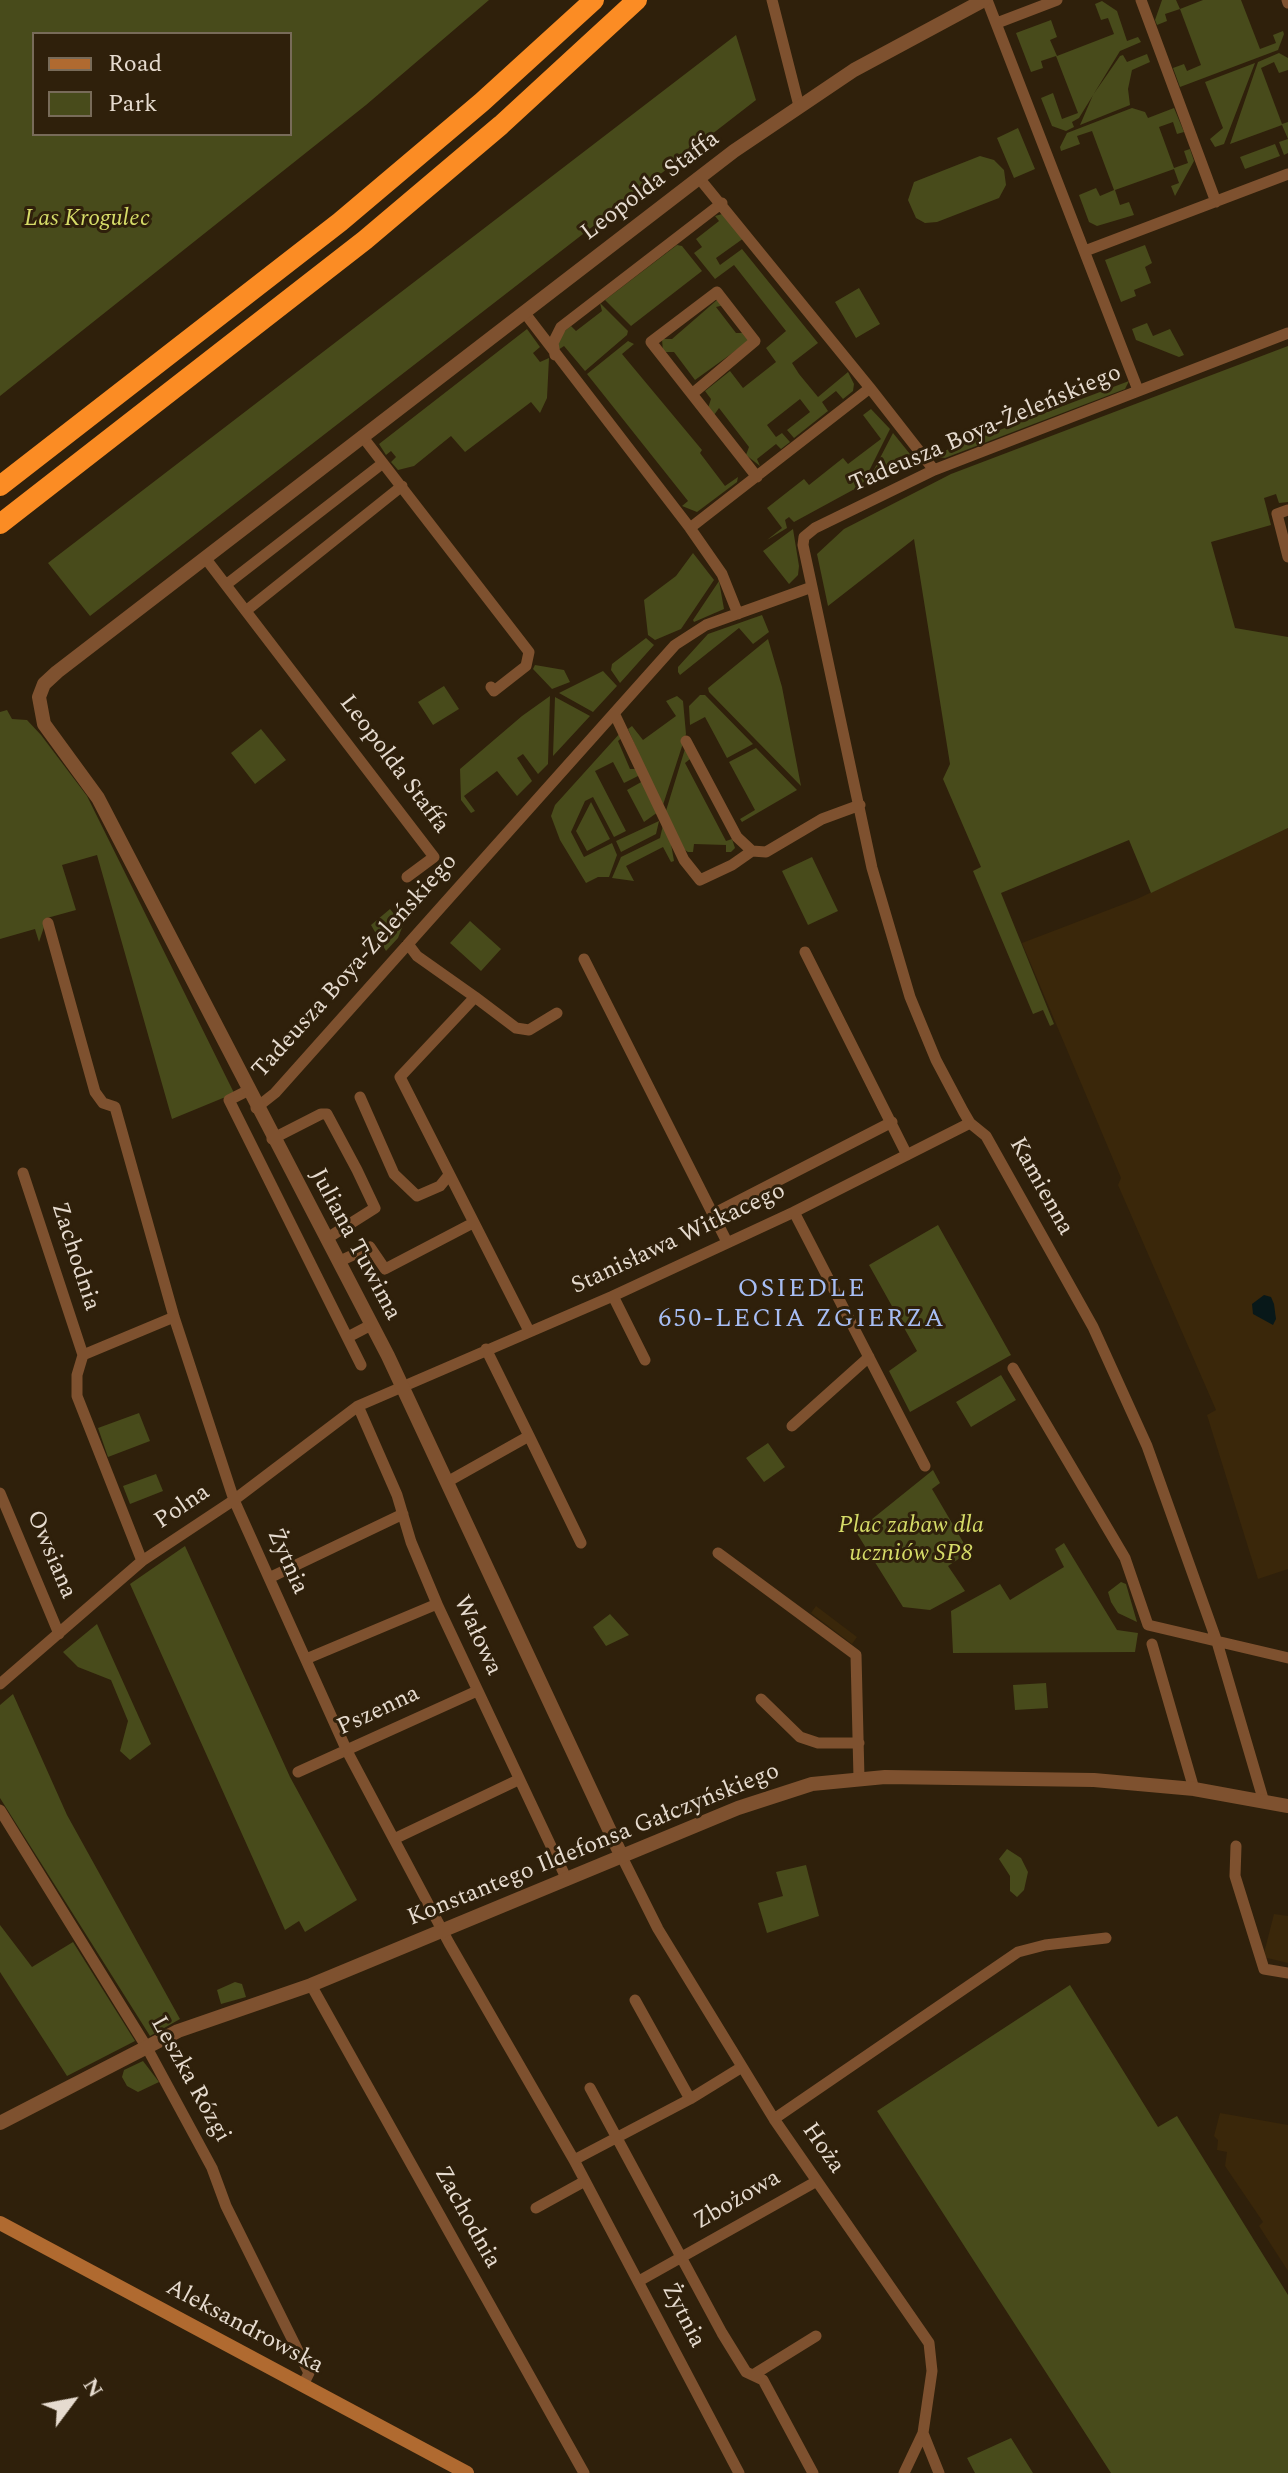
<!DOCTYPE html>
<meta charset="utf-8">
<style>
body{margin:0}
#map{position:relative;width:1288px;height:2473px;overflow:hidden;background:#2f200b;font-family:Spectral,serif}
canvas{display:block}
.legend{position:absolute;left:32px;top:32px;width:260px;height:104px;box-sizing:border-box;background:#2f200b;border:2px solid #786b59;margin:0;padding:10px 14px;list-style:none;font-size:24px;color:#e6dbcf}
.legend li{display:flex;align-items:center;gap:16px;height:40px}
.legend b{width:40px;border:2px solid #786b59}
.north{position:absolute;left:32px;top:2361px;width:80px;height:80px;-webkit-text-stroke:6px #2f200b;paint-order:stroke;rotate:58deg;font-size:22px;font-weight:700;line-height:32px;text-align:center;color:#e6dbcf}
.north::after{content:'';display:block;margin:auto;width:28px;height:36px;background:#e6dbcf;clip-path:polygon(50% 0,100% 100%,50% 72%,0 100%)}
</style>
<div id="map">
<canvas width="1288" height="2473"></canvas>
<ul class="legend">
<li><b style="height:10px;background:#b06a30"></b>Road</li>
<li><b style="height:22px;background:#484b1b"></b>Park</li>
</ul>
<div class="north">N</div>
</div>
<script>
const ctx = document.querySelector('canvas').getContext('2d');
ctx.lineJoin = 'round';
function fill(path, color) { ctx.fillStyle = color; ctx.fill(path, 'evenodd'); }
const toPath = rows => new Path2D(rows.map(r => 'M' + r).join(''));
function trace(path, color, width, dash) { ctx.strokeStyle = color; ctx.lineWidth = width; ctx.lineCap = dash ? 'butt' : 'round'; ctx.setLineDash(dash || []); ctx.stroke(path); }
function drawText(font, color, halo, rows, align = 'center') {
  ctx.font = font + ' Spectral,serif'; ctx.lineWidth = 6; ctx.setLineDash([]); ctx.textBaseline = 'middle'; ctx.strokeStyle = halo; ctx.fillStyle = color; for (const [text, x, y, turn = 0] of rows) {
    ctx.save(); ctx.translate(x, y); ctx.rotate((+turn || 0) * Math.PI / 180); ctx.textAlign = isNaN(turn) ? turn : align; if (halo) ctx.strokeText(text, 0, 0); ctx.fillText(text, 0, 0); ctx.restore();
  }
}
fill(toPath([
 [1288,828,1288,1569,1258,1579,1207,1415,1216,1410,1118,1185,1121,1178,1022,943,1137,899],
 [816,1606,857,1637,852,1644,811,1613],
 [1274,1914,1288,1916,1288,1963,1263,1957],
 [1220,2113,1288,2125,1288,2271,1259,2226,1263,2222,1225,2166,1227,2152,1217,2150,1218,2140,1214,2136]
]), '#3a270a');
fill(toPath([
 [0,0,489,0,366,105,0,396],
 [34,34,290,34,290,134,34,134],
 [1162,0,1176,0,1180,9,1203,0,1241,0,1260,49,1276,43,1273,35,1283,31,1284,34,1278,50,1180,87,1173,68,1184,64,1187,71,1201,65,1180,9,1165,14,1167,21,1157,25,1155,20],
 [1102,1,1117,11,1127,41,1138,37,1141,42,1120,51,1079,118,1072,122,1074,127,1066,131,1052,126,1041,98,1053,93,1062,119,1078,113,1056,56,1041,61,1043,68,1031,72,1016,33,1051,20,1057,37,1050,40,1057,56,1114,34,1108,18,1101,20,1095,4],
 [736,35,756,100,90,616,48,563],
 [1279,53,1288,58,1288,70,1279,73,1274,62,1261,68,1282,124,1288,122,1288,153,1284,155,1279,142,1288,139,1282,125,1230,144,1258,62],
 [1147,54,1150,62,1132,70,1128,89,1130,105,1080,125,1093,95,1120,56,1123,55,1127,62],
 [1255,63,1224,144,1215,147,1210,139,1223,128,1205,82],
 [1132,108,1145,112,1148,118,1174,108,1184,132,1177,134,1173,122,1159,127,1174,168,1188,163,1184,151,1190,149,1194,161,1175,196,1171,186,1179,183,1174,169,1115,190,1120,205,1129,202,1134,215,1097,226,1089,222,1079,195,1096,188,1100,196,1114,190,1092,131,1077,136,1080,144,1061,151,1060,147,1067,133],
 [1018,128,1035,169,1014,178,997,138],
 [1275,144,1280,156,1245,169,1240,157],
 [980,156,994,160,1004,170,1006,185,999,198,937,222,925,223,916,218,908,200,914,182],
 [722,214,744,238,716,258,720,265,742,249,818,343,792,363,799,374,818,397,848,372,854,384,853,391,843,399,836,391,822,402,828,411,794,438,787,430,810,412,800,399,767,425,776,437,782,433,790,442,781,449,776,444,757,459,760,466,746,455,749,447,719,408,714,415,708,408,711,399,705,391,730,371,743,388,776,362,766,348,786,331,734,265,715,279,694,253,702,247,696,239,719,221,715,216],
 [677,245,682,246,702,271,631,326,605,300],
 [1145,245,1152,263,1145,267,1151,283,1134,290,1136,296,1121,302,1105,260],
 [859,288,880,324,856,338,835,302],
 [717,300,724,305,716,307,736,333,746,333,749,341,695,380,674,352,663,352,662,339,672,339],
 [600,303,628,331,627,335,585,371,564,346,558,350,557,346,562,333,571,326,576,331,602,311],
 [1147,323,1153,336,1170,329,1184,355,1179,357,1136,340,1132,329],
 [527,329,540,347,533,353,540,362,549,358,547,398,540,413,531,402,465,452,451,436,414,466,398,470,391,462,396,457,391,451,386,455,379,444],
 [628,341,634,344,622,354,702,450,700,453,725,486,738,477,737,482,697,512,682,506,688,501,587,374],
 [1288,346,1288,502,1279,503,1276,494,1264,498,1271,525,1211,542,1235,628,1288,637,1288,828,1151,893,1129,840,1001,893,1054,1024,1050,1026,1043,1010,1033,1014,973,871,981,867,943,779,950,764,914,539,828,606,817,554,844,529,951,474],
 [1129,381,1125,389,945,458,931,456],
 [871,409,890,429,862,485,794,522,789,517,785,520,787,528,767,540,782,528,767,508,804,479,809,485,843,458,848,464,881,439,863,415],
 [893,433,914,459,867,483],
 [793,529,799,566,798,575,789,584,763,551],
 [693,553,714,580,681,629,655,640,648,635,644,600,676,576],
 [719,581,724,609,694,622,693,620],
 [762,615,769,632,753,644,739,628,680,675,678,672,678,667,708,634],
 [646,638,654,645,620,683,611,670,612,664],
 [768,639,782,687,801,786,709,692,708,688],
 [535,665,564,670,570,682,552,689,533,669],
 [603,671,617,686,593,712,559,693],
 [444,686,459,709,433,725,418,702],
 [700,695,705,695,753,744,727,758,705,717,690,725,689,706],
 [550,696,548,764,538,774,523,754,517,758,532,781,517,796,497,771,464,796,475,811,471,813,461,800,460,769,522,716],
 [677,696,683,701,686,734,662,808,628,729,632,726,643,740,676,716,666,701],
 [555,697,590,716,553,756],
 [7,710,12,719,27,720,41,735,87,796,236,1097,223,1098,172,1119,97,855,62,865,76,910,47,918,39,942,35,929,0,939,0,712],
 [261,729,286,760,255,784,231,753],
 [621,732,624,736,618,741,630,769,639,769,640,775,624,783,613,762,595,771,626,831,614,837,593,797,585,801,571,832,584,857,612,843,617,855,609,877,598,877,586,883,560,840,551,816,555,805],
 [756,748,797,790,742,822,740,819,755,810,729,762],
 [685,749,690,759,685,763,726,841,732,839,735,848,731,852,726,852,726,845,694,844,693,852,688,852,680,847,665,814],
 [643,781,658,812,644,822,627,790],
 [591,802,610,839,587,851,576,831],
 [659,821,656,834,621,852,616,841],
 [663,825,671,844,674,861,671,862,663,847,626,866,634,881,612,878,621,857,660,838],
 [812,857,838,911,808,925,782,871],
 [390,909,403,925,398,938,386,951,371,925],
 [470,921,501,949,481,971,450,943],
 [938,1225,1011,1355,910,1412,889,1371,917,1351,869,1265],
 [1001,1375,1016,1400,971,1427,956,1402],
 [139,1413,150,1441,108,1457,98,1428],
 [768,1443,785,1467,764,1482,746,1458],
 [933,1470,940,1483,932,1489,969,1552,948,1566,965,1591,930,1610,903,1607,856,1532],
 [156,1474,163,1491,130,1504,123,1486],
 [1064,1543,1117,1630,1138,1633,1135,1652,953,1653,951,1611,1000,1584,1010,1600,1064,1567,1055,1549],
 [185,1546,290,1777,357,1900,305,1932,299,1921,285,1930,130,1584],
 [1121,1582,1126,1584,1137,1622,1118,1613,1111,1602,1108,1592],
 [610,1614,629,1635,606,1646,593,1627],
 [97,1624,151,1744,130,1760,120,1751,128,1721,111,1680,78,1667,63,1652],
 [1046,1683,1048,1708,1015,1710,1013,1685],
 [13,1694,67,1815,180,2019,150,2036,0,1798,0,1705],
 [1007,1849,1021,1858,1028,1872,1024,1890,1017,1897,1010,1891,1010,1876,999,1859],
 [806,1865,819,1916,767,1933,758,1903,783,1896,776,1872],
 [0,1925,32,1967,73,1942,135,2041,67,2076,0,1972],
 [235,1982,242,1984,246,1997,221,2004,217,1990],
 [1070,1985,1158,2127,1177,2116,1288,2295,1288,2473,1111,2473,877,2111],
 [143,2061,159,2082,138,2092,127,2086,122,2077,124,2070],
 [1011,2438,1033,2473,975,2473,967,2458]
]), '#484b1b');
fill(toPath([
 [1264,1295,1271,1297,1274,1304,1276,1319,1273,1325,1253,1314,1252,1304]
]), '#081819');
trace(toPath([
 [772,0,799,106],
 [987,0,1138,390],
 [1141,0,1216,202],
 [1287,0,1288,3],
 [997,23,1057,0],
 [1085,251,1288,174],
 [524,312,690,528,870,388,699,178],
 [555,355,553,343,561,327,722,203],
 [870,388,934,470],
 [692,394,755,341,717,292,651,342,757,477],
 [362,436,529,652,526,666,494,691,491,687],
 [1288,510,1277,514,1288,557],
 [690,528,722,574,738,614],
 [206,559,434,857,407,877],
 [227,584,383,463],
 [812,587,872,868,910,997,936,1060,963,1111,970,1123,986,1136,1093,1327,1147,1446,1217,1642,1264,1802],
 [247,610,402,486],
 [615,715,684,860,700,880,732,865,752,851,766,852,822,819,860,805],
 [686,741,737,837,752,851],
 [48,923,95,1092,103,1103,115,1107,174,1317,234,1500,269,1578,347,1751,449,1943,574,2160,739,2473],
 [408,944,417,956,475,997,400,1077,529,1331],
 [805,952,907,1155],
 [584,959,727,1242],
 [475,997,516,1028,529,1030,557,1013],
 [247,1091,229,1100,361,1365],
 [360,1097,394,1174,417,1196,440,1186,449,1175],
 [256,1108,275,1093,675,645,706,625,812,587,803,545,804,537,815,528,934,470,1288,333],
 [272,1139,321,1114,327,1114,357,1170,375,1208,326,1239],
 [23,1173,83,1355,77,1375,77,1396,142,1561],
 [794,1212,925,1466],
 [715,1213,892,1122],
 [338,1262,370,1247,385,1269,473,1223],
 [613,1296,645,1360],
 [348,1337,371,1325],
 [83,1355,174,1317],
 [1013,1368,1125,1558,1148,1625,1288,1658],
 [358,1406,397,1495,411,1542,437,1604,567,1880],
 [792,1426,869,1357],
 [529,1436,581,1543],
 [447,1482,529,1436,486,1349],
 [0,1493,59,1634],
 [718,1553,856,1655,859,1778],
 [269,1578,403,1514],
 [1152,1644,1194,1789],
 [306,1659,437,1604],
 [0,1684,142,1561,234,1500,358,1406,613,1296,794,1212,970,1123],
 [761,1699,800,1737,818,1743,859,1743],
 [298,1772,477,1691],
 [0,1810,146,2046,212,2168,226,2206,309,2373,303,2385],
 [394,1839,518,1780],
 [1236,1846,1235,1876,1264,1969,1288,1973],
 [622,1857,658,1929,774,2119,929,2343,932,2371,923,2433,904,2473],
 [311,1985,584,2473],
 [635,2000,690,2099],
 [590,2088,722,2333,746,2372,763,2380,813,2473],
 [774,2119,1018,1952,1045,1945,1106,1938],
 [574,2160,690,2099,742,2067],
 [536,2208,585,2181],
 [639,2281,817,2181],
 [753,2375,816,2336],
 [923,2433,939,2473]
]), '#7e512f', 11);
trace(toPath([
 [622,1857,388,1356,98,798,44,724,39,697,44,684,57,672,734,151,854,70,984,0],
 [0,2123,178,2031,311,1985,738,1808,812,1784,885,1777,1094,1780,1194,1789,1288,1806]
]), '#7e512f', 14);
trace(toPath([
 [0,2223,467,2473]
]), '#b06a30', 14);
trace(toPath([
 [0,486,340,222,482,102,594,0],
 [0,524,365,240,501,125,637,0]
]), '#fb8c24', 20);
drawText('24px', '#e6dbcf', '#2f200b', [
 ["Leopolda Staffa",651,187,-37],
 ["Tadeusza Boya-Żeleńskiego",986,430,-23],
 ["Leopolda Staffa",393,765,53],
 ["Tadeusza Boya-Żeleńskiego",356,967,-48],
 ["Kamienna",1040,1187,61],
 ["Stanisława Witkacego",679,1240,-25],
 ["Juliana Tuwima",354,1245,62],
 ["Zachodnia",74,1257,72],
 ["Polna",183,1508,-34],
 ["Owsiana",50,1555,67],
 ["Żytnia",286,1562,66],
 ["Wałowa",476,1636,65],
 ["Pszenna",379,1712,-25],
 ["Konstantego Ildefonsa Gałczyńskiego",594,1846,-22],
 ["Leszka Rózgi",189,2080,61],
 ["Hoża",822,2149,55],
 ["Zbożowa",738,2201,-30],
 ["Zachodnia",466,2218,61],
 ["Żytnia",682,2316,63],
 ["Aleksandrowska",244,2328,28]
]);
drawText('italic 24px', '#d6dc68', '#2f200b', [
 ["Las Krogulec",87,220],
 ["Plac zabaw dla",911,1527],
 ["uczniów SP8",911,1555]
]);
ctx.letterSpacing = '2px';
drawText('26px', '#a7bdf3', '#2f200b', [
 ["OSIEDLE",802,1291],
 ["650-LECIA ZGIERZA",802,1321]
]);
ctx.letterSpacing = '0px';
</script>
